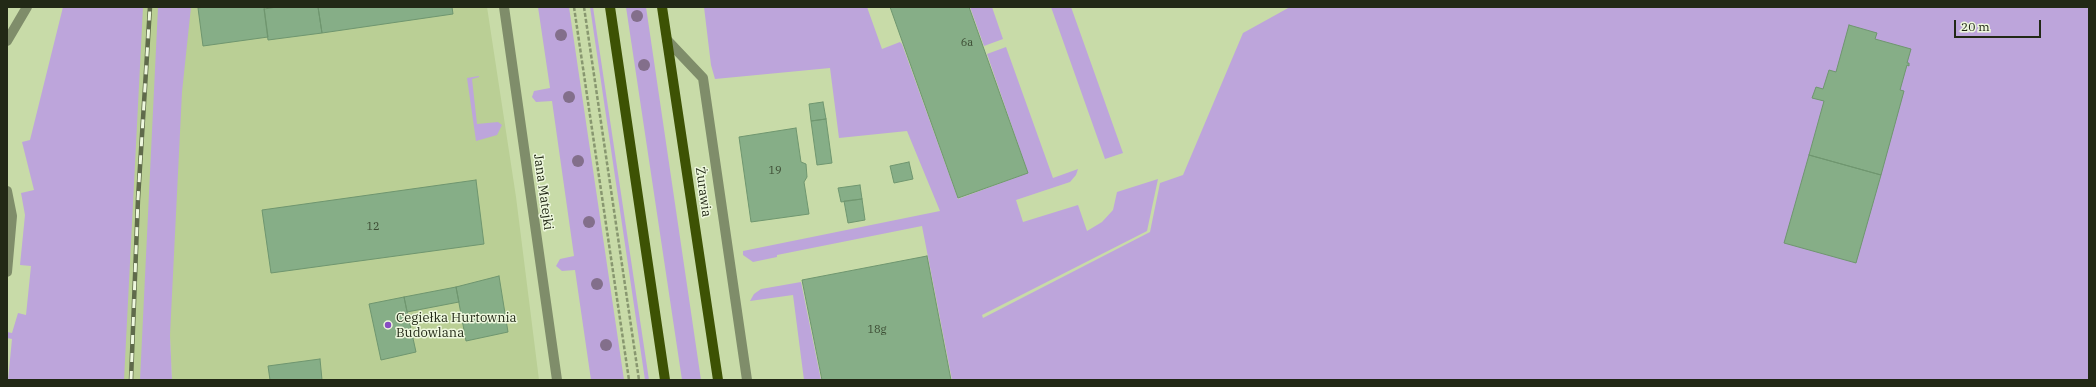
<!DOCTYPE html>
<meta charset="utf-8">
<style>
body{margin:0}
#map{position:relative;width:2096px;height:387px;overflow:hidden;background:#c8dba8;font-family:"IBM Plex Serif",serif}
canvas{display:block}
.frame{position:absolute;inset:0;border:8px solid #222916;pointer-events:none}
.scale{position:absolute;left:1954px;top:20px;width:87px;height:18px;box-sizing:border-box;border:2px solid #222916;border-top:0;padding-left:5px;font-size:12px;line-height:14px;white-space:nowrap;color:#222916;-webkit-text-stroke:3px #eef8de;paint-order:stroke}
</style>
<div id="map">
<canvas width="2096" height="387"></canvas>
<div class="frame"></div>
<div class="scale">20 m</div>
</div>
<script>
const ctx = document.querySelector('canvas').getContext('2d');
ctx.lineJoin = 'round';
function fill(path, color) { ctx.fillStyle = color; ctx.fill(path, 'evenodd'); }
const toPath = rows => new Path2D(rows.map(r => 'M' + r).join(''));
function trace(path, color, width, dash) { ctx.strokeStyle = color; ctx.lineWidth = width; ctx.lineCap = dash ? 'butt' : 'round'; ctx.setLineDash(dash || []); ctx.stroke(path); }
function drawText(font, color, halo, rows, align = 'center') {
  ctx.font = font + ' "IBM Plex Serif",serif'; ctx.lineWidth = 3; ctx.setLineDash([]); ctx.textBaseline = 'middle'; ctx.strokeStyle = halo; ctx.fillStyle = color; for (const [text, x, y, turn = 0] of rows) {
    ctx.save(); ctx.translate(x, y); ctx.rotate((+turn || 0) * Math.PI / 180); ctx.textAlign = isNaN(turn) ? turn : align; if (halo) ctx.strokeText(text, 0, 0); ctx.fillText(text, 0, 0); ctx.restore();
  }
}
fill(toPath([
 [80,7,487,7,516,197,539,380,172,380,170,337,152,380,26,380]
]), '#bacf95');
fill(toPath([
 [63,7,143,7,124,380,8,380,12,339,7,338,7,332,12,333,18,313,26,315,31,266,20,265,25,215,21,193,34,190,22,142,30,140],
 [158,7,191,7,182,92,170,335,172,380,140,380],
 [538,7,569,7,624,380,591,380,575,270,562,271,556,266,560,259,574,256,552,101,536,102,532,97,534,91,550,88],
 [590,7,593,7,649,380,645,380],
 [626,7,646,7,701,380,682,380],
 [704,7,867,7,882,49,900,42,902,44,958,199,1028,173,987,54,1006,47,1053,178,1078,169,1076,175,1070,182,1016,200,1023,222,1078,205,1087,231,1102,222,1113,210,1117,192,1158,179,1147,231,982,315,983,318,1150,232,1160,183,1183,175,1243,33,1290,7,2089,7,2089,380,952,380,922,226,777,255,777,257,753,262,743,255,743,251,940,211,907,131,839,138,830,68,715,79,711,65],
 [970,7,992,7,1003,39,984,46],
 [1051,7,1071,7,1123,153,1105,159],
 [479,76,479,77,472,79,477,124,498,122,502,125,497,135,476,141,467,78],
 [801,282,821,380,804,380,793,295,750,301,754,294,761,289]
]), '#bda5db');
const building = toPath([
 [204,7,264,7,268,37,203,46,198,8,204,7],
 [277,7,318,7,322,33,268,40,264,9,277,7],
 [318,7,452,7,453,14,322,33,318,7],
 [890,7,969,7,1028,173,958,198,890,7],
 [1849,25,1877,33,1875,39,1911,49,1907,63,1909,63,1909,66,1907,65,1900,90,1904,91,1881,175,1809,155,1824,101,1812,98,1816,87,1823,89,1829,70,1836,72,1849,25],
 [823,102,826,119,811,121,809,104,823,102],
 [826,119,832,163,817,165,811,121,826,119],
 [796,128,801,162,806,164,807,177,804,182,809,214,751,222,739,137,796,128],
 [1809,155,1881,175,1856,263,1784,243,1809,155],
 [909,162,913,179,894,183,890,166,909,162],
 [476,180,484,244,271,273,262,210,476,180],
 [860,185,862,199,841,202,838,188,860,185],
 [862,199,865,220,848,223,844,201,862,199],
 [927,256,951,380,822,380,802,280,927,256],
 [499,276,508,332,466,341,456,287,499,276],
 [456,287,459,302,407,312,404,297,456,287],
 [404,297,416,352,381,360,369,304,404,297],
 [320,359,322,380,270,380,268,366,320,359]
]);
fill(building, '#86ae87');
trace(building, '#6f966f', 1);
trace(toPath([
 [574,7,629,380],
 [584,7,639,380]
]), '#889770', 2.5, [4, 2]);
trace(toPath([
 [504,7,557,380],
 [667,40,703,78,747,380],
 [7,41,27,7],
 [7,191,12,216,7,272]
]), '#7f8d6a', 10);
trace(toPath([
 [610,7,665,380],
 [662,7,718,380]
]), '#3d5204', 10);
const rail = toPath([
 [131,380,138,199,150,7]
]);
trace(rail, '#5f6a4b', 4.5);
trace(rail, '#eef8de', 3, [9]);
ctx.fillStyle = '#836f8b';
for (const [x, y] of [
 [637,16],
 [561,35],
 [644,65],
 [569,97],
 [578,161],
 [589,222],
 [597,284],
 [606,345]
]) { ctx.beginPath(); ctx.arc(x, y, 6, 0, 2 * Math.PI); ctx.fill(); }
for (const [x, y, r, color] of [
 [388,325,4,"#884cc2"]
]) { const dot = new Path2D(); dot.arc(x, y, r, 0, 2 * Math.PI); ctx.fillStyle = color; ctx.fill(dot); trace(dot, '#eef8de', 1.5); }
drawText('11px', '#3b4a32', null, [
 ["6a",967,43],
 ["19",775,171],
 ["12",373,227],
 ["18g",877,330]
]);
drawText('13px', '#222916', '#eef8de', [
 ["Jana Matejki",543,192,82],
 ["Żurawia",703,192,82]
]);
drawText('13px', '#222916', '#eef8de', [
 ["Cegiełka Hurtownia",396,318],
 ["Budowlana",396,333]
], 'left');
</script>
